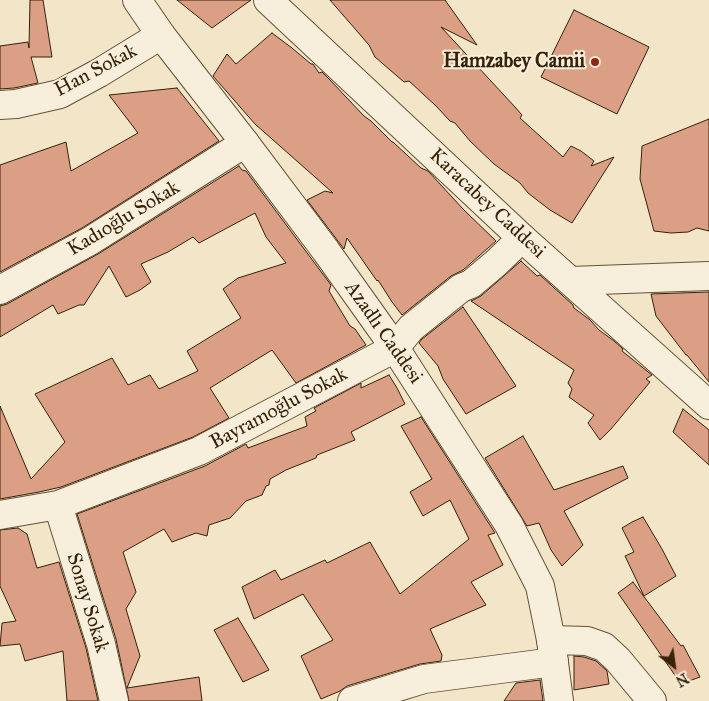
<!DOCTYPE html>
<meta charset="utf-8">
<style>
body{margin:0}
#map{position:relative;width:709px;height:701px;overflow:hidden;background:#f2e5c8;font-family:"IM FELL Great Primer",serif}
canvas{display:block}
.north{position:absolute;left:649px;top:641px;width:50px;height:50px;-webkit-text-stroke:4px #f7eedb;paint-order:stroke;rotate:150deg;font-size:14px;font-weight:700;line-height:20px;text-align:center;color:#362207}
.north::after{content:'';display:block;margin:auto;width:18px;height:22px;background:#362207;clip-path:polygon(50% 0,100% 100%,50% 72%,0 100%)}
</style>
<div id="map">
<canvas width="709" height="701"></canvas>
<div class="north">N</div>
</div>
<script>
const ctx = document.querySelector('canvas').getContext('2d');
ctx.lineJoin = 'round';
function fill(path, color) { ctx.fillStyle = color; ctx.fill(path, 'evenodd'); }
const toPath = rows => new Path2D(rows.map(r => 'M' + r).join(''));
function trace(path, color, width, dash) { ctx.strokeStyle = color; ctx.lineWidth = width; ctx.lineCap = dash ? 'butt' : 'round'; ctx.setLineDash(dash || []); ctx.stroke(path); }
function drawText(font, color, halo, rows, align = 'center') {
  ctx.font = font + ' "IM FELL Great Primer",serif'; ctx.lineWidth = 4; ctx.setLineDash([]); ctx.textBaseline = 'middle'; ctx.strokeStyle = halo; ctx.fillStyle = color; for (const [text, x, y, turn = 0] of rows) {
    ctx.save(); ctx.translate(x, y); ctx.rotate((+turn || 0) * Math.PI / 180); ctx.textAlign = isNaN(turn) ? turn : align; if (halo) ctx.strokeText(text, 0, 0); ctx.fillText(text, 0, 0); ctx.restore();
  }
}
const building = toPath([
 [30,0,43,0,52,57,31,57,38,83,14,88,0,89,0,46,28,42,29,48,30,0],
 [177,0,251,0,212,28,177,0],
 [330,0,445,0,477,45,441,27,515,107,522,115,520,118,563,157,571,146,581,151,594,161,591,166,614,157,572,223,550,210,528,193,520,183,494,164,470,141,455,123,450,121,436,106,409,81,404,82,375,57,369,45,330,0],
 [574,10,649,47,617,114,541,77,574,10],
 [272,33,292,48,311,64,313,64,319,73,322,72,330,80,364,116,371,121,392,142,393,142,421,168,428,171,464,210,496,241,463,270,451,276,402,315,392,302,378,280,377,281,347,238,344,249,307,200,325,191,333,193,255,124,213,76,227,54,236,64,272,33],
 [177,88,219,141,82,228,0,272,0,165,66,142,71,171,138,133,109,95,177,88],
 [709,119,709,231,697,228,688,232,671,233,654,231,640,179,642,146,709,119],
 [239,166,242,170,246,171,331,285,329,291,350,326,355,329,366,345,296,383,272,350,210,388,229,418,193,437,61,487,39,492,0,499,0,406,31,479,65,442,35,394,112,358,128,385,150,375,159,389,198,371,187,351,241,318,223,289,238,278,286,263,266,237,255,213,199,243,193,237,168,252,141,264,151,282,140,290,126,297,109,266,84,305,79,305,58,314,53,305,0,337,0,306,7,304,98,254,239,166],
 [521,261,537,276,540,275,573,305,574,308,590,320,599,330,614,341,623,349,622,351,652,375,646,379,650,382,611,429,600,440,588,423,594,415,569,397,572,389,568,383,574,370,471,301,481,296,521,261],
 [709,292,709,382,687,355,686,355,656,316,651,294,709,292],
 [463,307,516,386,466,414,443,379,438,366,419,343,422,339,463,307],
 [389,375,397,388,405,404,351,432,355,440,317,455,316,458,286,470,270,479,269,485,266,486,262,495,246,501,230,518,209,525,207,536,196,533,172,542,164,529,123,552,136,592,126,609,140,656,127,688,199,677,202,701,129,701,116,639,77,514,205,466,246,444,248,448,307,426,305,417,316,411,314,408,361,383,361,388,389,375],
 [683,409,709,430,709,465,673,432,683,409],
 [421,417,495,533,488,535,503,565,471,582,486,605,430,629,442,655,441,661,420,664,360,682,347,686,340,691,321,699,301,656,333,640,303,594,254,619,242,587,275,570,281,580,325,560,327,563,370,542,400,594,469,539,450,500,423,516,410,492,432,479,401,426,421,417],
 [523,436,554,490,623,466,628,478,564,511,583,545,562,566,551,550,539,523,527,526,485,458,523,436],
 [643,517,662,549,676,576,644,596,625,556,634,552,622,528,632,522,643,517],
 [18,528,27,534,37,568,59,562,86,648,98,701,67,701,63,651,25,661,20,644,0,646,2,623,16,621,0,586,0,530,18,528],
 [633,582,681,646,683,645,700,677,681,684,618,593,633,582],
 [238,618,269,670,243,682,214,630,238,618],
 [574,656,584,657,596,661,607,671,609,684,574,690,574,656],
 [540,680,543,701,504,701,516,683,540,680]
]);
fill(building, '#da9f84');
trace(building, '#362207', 1);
const minor = toPath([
 [0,105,16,104,60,94,99,73,161,35],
 [0,290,90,241,245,143],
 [58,505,101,644,114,701],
 [0,515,58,505,199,451,395,348,411,328,461,288,471,284,496,263,522,238],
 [551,640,587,641,604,647,618,660,652,701],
 [352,701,424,679,554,662]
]);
const tertiary = toPath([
 [137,0,161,35,245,143,326,251,395,348,509,525,540,586,551,640,559,701],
 [268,0,522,238,709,405],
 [570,281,709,276]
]);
trace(minor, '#655337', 30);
trace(tertiary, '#655337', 30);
trace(minor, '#f7eedb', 28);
trace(tertiary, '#f7eedb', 28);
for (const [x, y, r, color] of [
 [595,62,5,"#8f2418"]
]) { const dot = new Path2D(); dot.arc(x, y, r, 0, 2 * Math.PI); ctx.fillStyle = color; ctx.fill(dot); trace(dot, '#f7eedb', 2); }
drawText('bold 20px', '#362207', '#f7eedb', [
 ["Hamzabey Camii",585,62]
], 'right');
drawText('20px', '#362207', '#f7eedb', [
 ["Han Sokak",96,71,-28],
 ["Karacabey Caddesi",487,204,43],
 ["Kadıoğlu Sokak",124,219,-31],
 ["Azadlı Caddesi",383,333,55],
 ["Bayramoğlu Sokak",279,409,-28],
 ["Sonay Sokak",87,603,73]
]);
</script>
